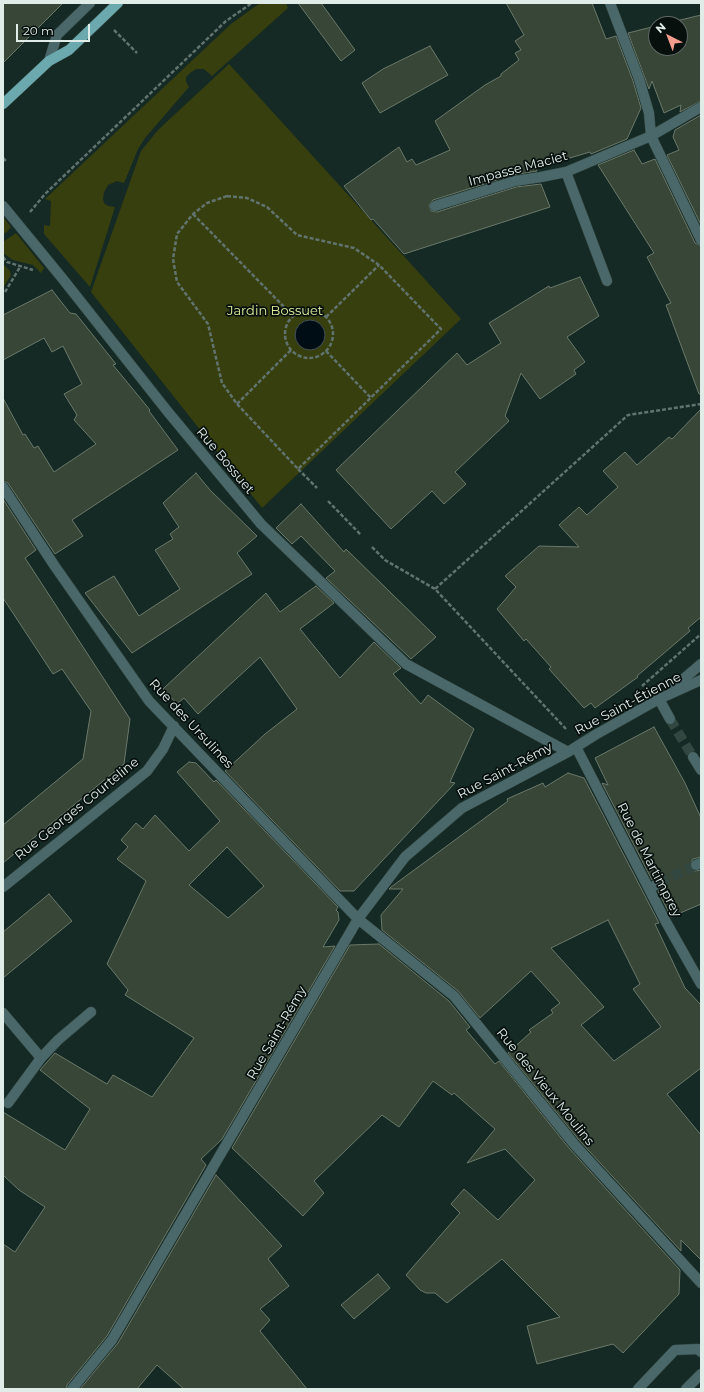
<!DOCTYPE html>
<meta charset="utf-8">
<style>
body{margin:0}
#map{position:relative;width:704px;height:1392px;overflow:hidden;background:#152a24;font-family:Montserrat,sans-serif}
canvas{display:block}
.frame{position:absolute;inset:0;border:4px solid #dfece8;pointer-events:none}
.north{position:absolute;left:648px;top:16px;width:40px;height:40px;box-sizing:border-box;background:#08100e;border:1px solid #5e6865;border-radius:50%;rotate:318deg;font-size:11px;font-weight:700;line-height:16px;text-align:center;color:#dfece8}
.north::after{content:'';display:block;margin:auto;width:14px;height:18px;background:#f49d8c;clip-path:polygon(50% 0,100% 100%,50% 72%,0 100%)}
.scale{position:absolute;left:16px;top:24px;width:74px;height:18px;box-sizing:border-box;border:2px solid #dfece8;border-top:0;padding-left:5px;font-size:12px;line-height:14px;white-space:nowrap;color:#dfece8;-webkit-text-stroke:3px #08100e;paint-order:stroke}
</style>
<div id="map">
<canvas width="704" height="1392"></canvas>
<div class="frame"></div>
<div class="north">N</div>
<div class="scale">20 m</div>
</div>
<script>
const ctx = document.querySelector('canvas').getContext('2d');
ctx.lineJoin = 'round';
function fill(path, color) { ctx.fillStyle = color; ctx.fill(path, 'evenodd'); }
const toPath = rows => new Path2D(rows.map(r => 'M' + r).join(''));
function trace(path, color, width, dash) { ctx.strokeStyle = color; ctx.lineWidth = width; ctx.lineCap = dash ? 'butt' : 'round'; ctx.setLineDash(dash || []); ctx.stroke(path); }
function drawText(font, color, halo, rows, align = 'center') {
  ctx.font = font + ' Montserrat,sans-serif'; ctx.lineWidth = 3.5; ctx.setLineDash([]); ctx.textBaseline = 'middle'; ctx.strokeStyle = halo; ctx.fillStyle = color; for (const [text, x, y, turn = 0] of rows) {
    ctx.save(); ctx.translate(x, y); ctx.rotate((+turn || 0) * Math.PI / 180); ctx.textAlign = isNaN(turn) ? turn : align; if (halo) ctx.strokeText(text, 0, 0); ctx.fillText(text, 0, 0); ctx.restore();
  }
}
fill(toPath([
 [260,3,286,3,288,8,212,76,204,69,196,69,190,73,186,77,186,82,189,87,145,138,138,149,124,183,117,181,108,185,104,192,103,199,104,203,108,206,115,207,90,287,44,234,44,225,50,226,51,201,45,199,231,24],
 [229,64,461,319,262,508,91,292,141,151,158,130],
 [3,217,11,227,7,232,3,234],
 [16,233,44,268,41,273,33,265,13,260,3,253,3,242],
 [3,264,10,271,11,275,3,288]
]), '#383f0e');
const water = toPath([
 '295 335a15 15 0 1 1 30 0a15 15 0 1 1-30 0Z'
]);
fill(water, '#000d15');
trace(water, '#435054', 1);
const building = toPath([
 [3,3,63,3,3,63,3,3],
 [298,3,321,3,355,50,341,61,298,3],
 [506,3,592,3,606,39,616,36,633,81,641,108,627,139,591,154,590,152,536,168,537,171,513,175,433,200,429,205,431,211,437,212,516,187,541,184,550,207,404,254,373,219,371,220,344,186,399,147,407,162,412,159,416,165,450,150,435,121,485,85,501,76,501,74,519,60,515,53,521,50,515,41,524,35,506,3],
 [701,15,701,101,680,112,681,105,664,113,652,81,649,89,628,33,656,26,656,48,680,48,680,24,664,24,701,15],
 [430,46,448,75,380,113,362,83,383,69,430,46],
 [701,115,701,225,667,155,679,150,673,137,675,130,701,115],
 [634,150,642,164,655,159,695,243,701,246,701,394,699,394,666,305,671,303,647,257,654,253,598,165,634,150],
 [580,277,599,316,567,337,585,362,574,370,576,374,540,399,521,373,505,416,509,421,455,472,466,484,444,504,432,491,391,529,336,470,457,353,467,365,501,343,489,323,549,286,550,288,580,277],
 [52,290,70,313,76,314,116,364,113,365,150,410,149,411,178,450,72,520,83,536,55,554,8,483,3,481,3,398,23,435,25,434,34,448,38,446,54,472,96,444,74,420,77,415,64,394,82,384,63,346,52,352,44,338,3,360,3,315,52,290],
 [701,409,701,617,688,628,690,631,637,676,638,677,595,708,591,703,584,708,549,669,551,667,526,639,524,641,497,609,516,587,505,576,539,546,579,547,559,525,579,507,587,515,618,487,603,471,625,452,637,465,669,437,672,439,701,409],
 [196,473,210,490,257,536,237,553,252,574,132,653,85,593,114,576,139,616,180,589,155,550,173,539,170,534,179,527,163,503,196,473],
 [3,499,36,550,25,558,130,719,124,764,3,863,3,825,83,759,91,711,62,669,53,674,3,598,3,499],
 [301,504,344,552,346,549,436,637,411,659,326,578,335,571,301,536,292,544,276,528,301,504],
 [316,586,334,603,300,629,340,678,374,642,401,668,393,674,421,704,428,695,474,729,450,782,455,783,354,891,340,891,225,771,265,734,297,709,260,657,198,714,184,698,177,704,163,689,266,593,280,612,316,586],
 [654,727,685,783,701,818,701,857,693,859,690,864,692,870,695,871,701,870,701,904,671,917,658,891,664,886,665,880,659,877,652,880,602,783,608,785,595,758,654,727],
 [189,762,196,763,214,782,216,780,338,907,336,910,338,912,339,920,323,947,335,946,222,1139,201,1159,206,1165,107,1336,67,1385,66,1389,3,1389,3,1244,15,1252,45,1207,19,1190,3,1175,3,1112,65,1150,90,1109,40,1070,55,1053,107,1084,113,1075,152,1097,194,1038,125,995,128,990,107,964,146,881,117,859,128,847,121,840,136,823,143,829,155,815,189,851,220,821,177,772,189,762],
 [227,847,264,886,228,918,189,885,227,847],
 [568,773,584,778,659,923,655,924,685,988,701,1005,701,1068,667,1094,701,1135,701,1260,681,1240,681,1251,579,1140,508,1053,531,1032,529,1030,553,1013,551,1010,560,1003,531,971,480,1018,458,991,382,930,381,915,403,889,389,889,391,887,508,801,507,799,543,783,545,787,568,773],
 [608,920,640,984,633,989,661,1027,614,1061,581,1025,604,1007,551,948,608,920],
 [49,894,72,921,3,978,3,932,49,894],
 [379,944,449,1001,470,1027,466,1030,495,1064,499,1061,569,1148,680,1270,679,1294,623,1353,613,1344,537,1364,527,1326,560,1317,502,1259,447,1303,435,1293,426,1293,420,1290,406,1275,460,1213,451,1204,464,1189,498,1220,535,1180,505,1149,467,1163,495,1129,454,1093,452,1095,433,1081,399,1127,382,1115,314,1181,324,1193,303,1216,232,1148,350,945,379,944],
 [216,1175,282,1246,268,1259,289,1286,260,1309,270,1320,260,1331,307,1389,184,1389,157,1365,137,1389,80,1389,118,1343,216,1175],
 [378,1274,390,1288,354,1319,341,1305,378,1274]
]);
fill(building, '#384638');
trace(building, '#6a796a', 1);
trace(toPath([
 [670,719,693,757],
 [659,883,696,865]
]), '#334741', 10, [10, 5]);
const minor = toPath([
 [610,3,639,79,649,113,651,136,701,240],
 [49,61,57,35,90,3],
 [566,172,607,281],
 [3,206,62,278,168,412,261,524,406,664,568,752],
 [435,206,515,181,541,177,566,172,651,136,701,107],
 [3,487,54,565,149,701,358,919,454,996,574,1144,701,1283],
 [673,688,701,664],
 [659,699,670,719],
 [576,747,666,922,701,984],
 [693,757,701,770],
 [696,865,701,863],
 [3,887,147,771,163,749,174,726],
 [649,889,659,883],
 [3,1013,41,1058],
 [8,1103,41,1058,58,1040,91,1012],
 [72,1389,112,1340,358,919,405,857,462,808,568,752,595,735,659,699,701,680],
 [638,1389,675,1350,698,1349,701,1352],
 [686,1389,701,1374]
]);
const major = toPath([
 [3,104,49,61,69,50,118,3]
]);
trace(minor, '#31453f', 11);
trace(major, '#31453f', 11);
trace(toPath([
 [114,30,137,53],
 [3,158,6,161],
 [227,196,247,198,267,207,297,235,354,248,379,265,441,329,298,469,237,404,222,383,208,324,177,282,173,259,177,234,193,214,207,203,227,196],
 [30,212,45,194,226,21,252,3],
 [193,214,293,316],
 [3,257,7,262,33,270],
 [5,292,20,267],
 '285 334a24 24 0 1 1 48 0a24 24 0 1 1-48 0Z',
 [326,317,379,265],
 [326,351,371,398],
 [237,404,291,350],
 [298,469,317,488],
 [328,501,361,535],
 [372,547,385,560,435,589],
 [642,686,701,634],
 [566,729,435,589,628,415,701,404]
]), '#61736e', 2.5, [4, 2]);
trace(minor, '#4a6769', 10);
trace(major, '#6ba9ae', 10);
drawText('13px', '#dfece8', '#08100e', [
 ["Impasse Maciet",518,169,-15],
 ["Rue Bossuet",225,461,50],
 ["Rue Saint-Étienne",628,704,-28],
 ["Rue des Ursulines",191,724,47],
 ["Rue Saint-Rémy",505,771,-28],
 ["Rue Georges Courteline",77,809,-39],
 ["Rue de Martimprey",649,860,63],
 ["Rue Saint-Rémy",277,1033,-60],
 ["Rue des Vieux Moulins",545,1087,51]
]);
drawText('13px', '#deed9b', '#08100e', [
 ["Jardin Bossuet",275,311]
]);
</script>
